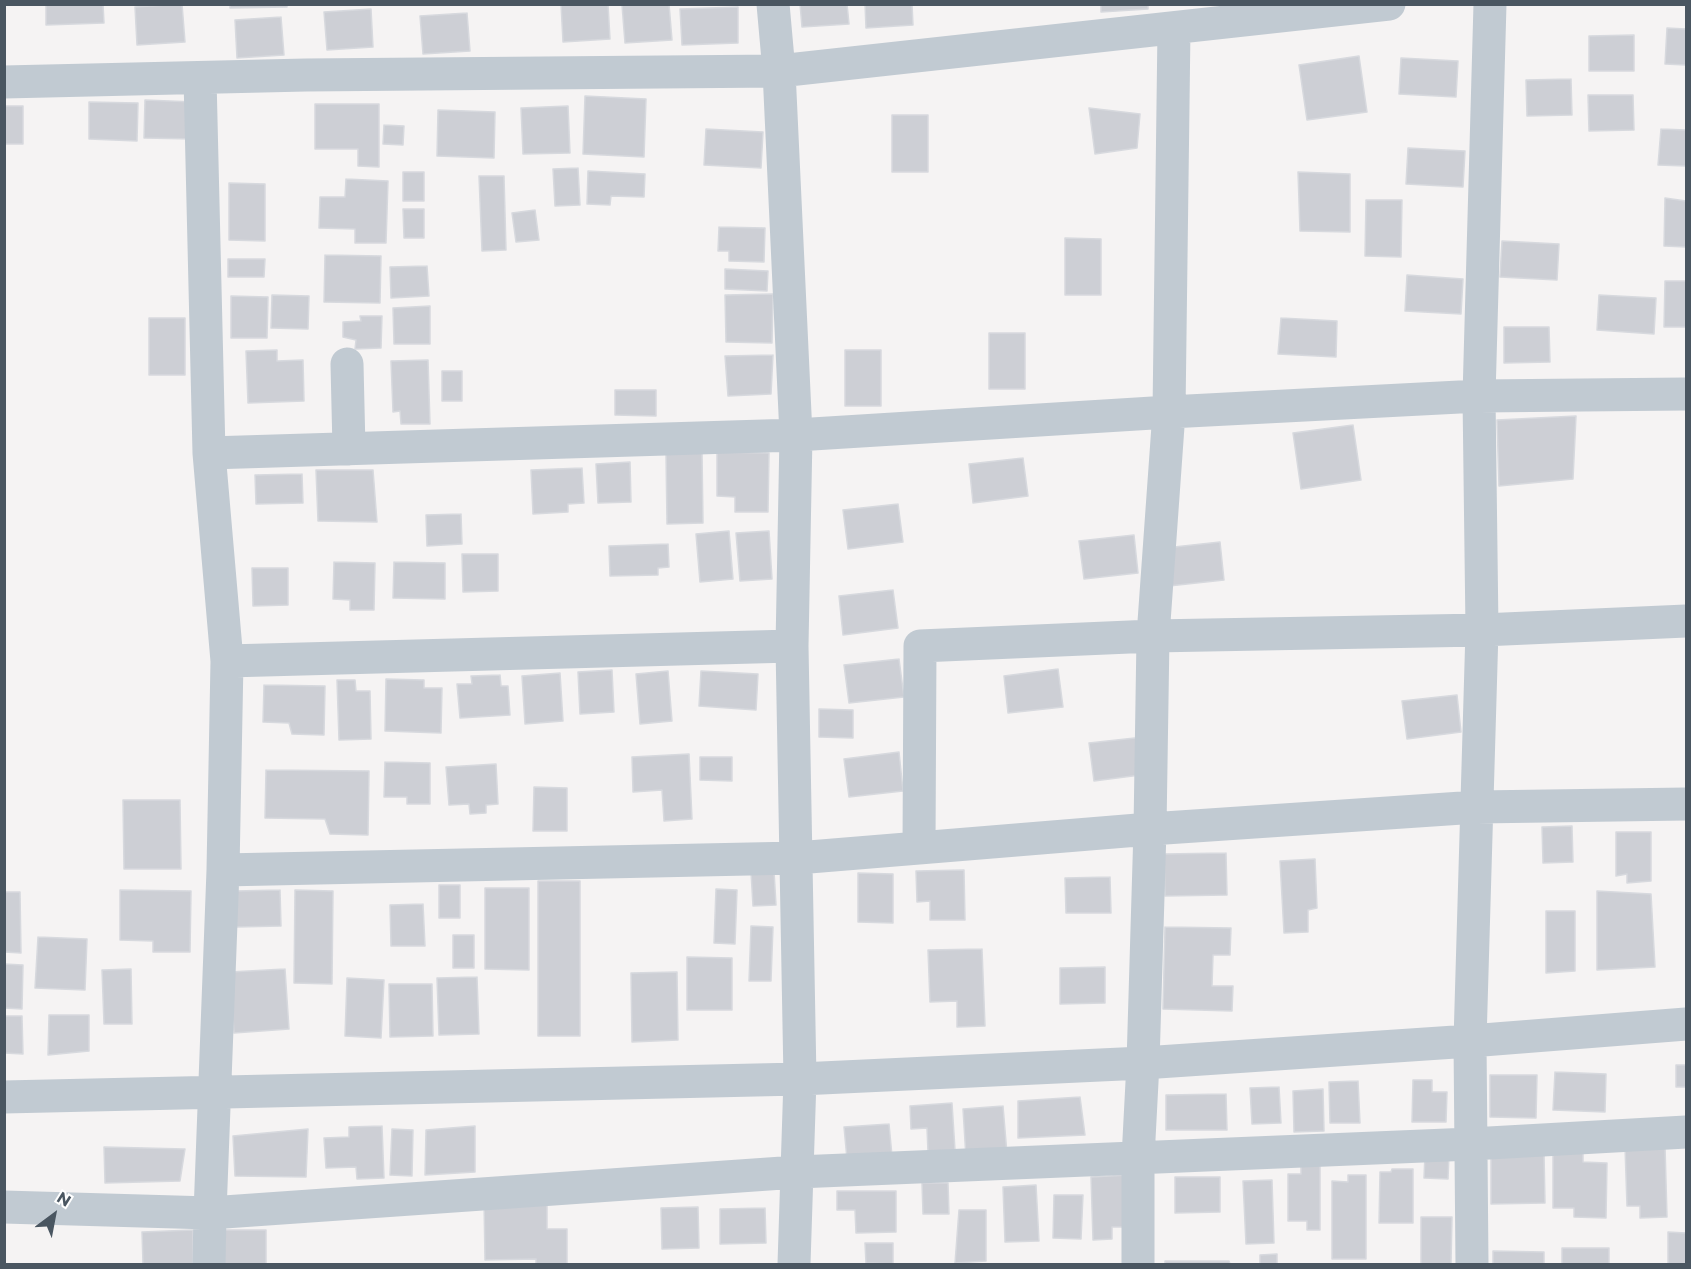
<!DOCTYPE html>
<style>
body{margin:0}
#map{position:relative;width:1691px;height:1269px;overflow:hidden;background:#f5f3f3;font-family:Montserrat,sans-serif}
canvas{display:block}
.frame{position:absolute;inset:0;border:6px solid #4a5661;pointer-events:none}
.north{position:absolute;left:24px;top:1185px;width:60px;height:60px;-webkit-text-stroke:4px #fff;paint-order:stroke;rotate:32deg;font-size:16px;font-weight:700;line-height:24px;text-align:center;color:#4a5661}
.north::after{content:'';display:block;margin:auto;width:21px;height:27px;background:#4a5661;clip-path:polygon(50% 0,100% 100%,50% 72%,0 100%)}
</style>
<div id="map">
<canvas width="1691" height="1269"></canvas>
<div class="frame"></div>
<div class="north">N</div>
</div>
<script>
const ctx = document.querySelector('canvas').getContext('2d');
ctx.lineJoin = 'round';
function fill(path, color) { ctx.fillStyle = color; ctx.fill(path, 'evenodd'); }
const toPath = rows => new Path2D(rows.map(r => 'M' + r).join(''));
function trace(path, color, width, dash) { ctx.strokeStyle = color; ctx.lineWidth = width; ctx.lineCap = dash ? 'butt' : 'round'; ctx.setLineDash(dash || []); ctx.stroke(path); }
const building = toPath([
 [46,4,103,4,104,23,46,25,46,4],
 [182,4,185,42,137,45,135,7,182,4],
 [230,4,287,4,287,7,230,8,230,4],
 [561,4,608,4,610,39,563,42,561,4],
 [638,4,669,4,672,40,625,43,622,5,638,4],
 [800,4,847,4,849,24,802,27,800,4],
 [865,4,912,4,913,25,866,28,865,4],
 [1101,4,1148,4,1148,9,1101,12,1101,4],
 [738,7,738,43,682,45,680,9,738,7],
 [371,9,373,47,327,50,324,12,371,9],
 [467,13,470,51,423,54,420,16,467,13],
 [281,17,284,55,237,58,235,20,281,17],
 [1667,28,1686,29,1686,65,1665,64,1667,28],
 [1634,35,1634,71,1589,71,1589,36,1634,35],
 [1359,56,1367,112,1307,120,1299,65,1359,56],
 [1401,58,1458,61,1456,97,1399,94,1401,58],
 [1571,79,1572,115,1527,116,1526,80,1571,79],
 [1588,95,1633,95,1634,130,1589,131,1588,95],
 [585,96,646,99,644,157,583,154,585,96],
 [145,100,194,102,193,139,144,138,145,100],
 [89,102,138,103,137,141,89,139,89,102],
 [315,104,379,104,379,167,358,166,358,149,315,149,315,104],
 [4,106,23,106,23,144,4,144,4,106],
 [568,106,570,153,523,154,521,108,568,106],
 [1089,108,1140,114,1137,148,1095,154,1089,108],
 [438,110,495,112,494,158,437,156,438,110],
 [892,115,928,115,928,172,892,172,892,115],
 [384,125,404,126,403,145,383,144,384,125],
 [706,129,763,132,761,168,704,165,706,129],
 [1661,129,1686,130,1686,166,1658,165,1661,129],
 [1408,148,1465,151,1463,187,1406,184,1408,148],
 [578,168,580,205,555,206,553,169,578,168],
 [588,171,645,174,644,197,611,196,610,205,587,204,588,171],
 [403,172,424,172,424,201,403,201,403,172],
 [1298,172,1350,174,1350,232,1300,231,1298,172],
 [479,176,504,176,506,250,482,251,479,176],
 [346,179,388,181,386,243,355,243,355,229,319,228,320,197,345,197,346,179],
 [229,183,265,184,265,241,229,240,229,183],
 [1665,198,1686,201,1686,247,1664,246,1665,198],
 [1366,200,1402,200,1401,257,1365,256,1366,200],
 [403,209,424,209,424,238,404,238,403,209],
 [535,210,539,240,516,242,512,213,535,210],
 [719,227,765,228,764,262,729,261,729,251,718,251,719,227],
 [1065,238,1101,239,1101,295,1065,295,1065,238],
 [1502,241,1559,244,1557,280,1500,277,1502,241],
 [325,255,381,256,380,303,324,302,325,255],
 [228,259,265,259,264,277,228,277,228,259],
 [427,266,429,296,391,298,390,267,427,266],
 [725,269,768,271,767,291,725,289,725,269],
 [1407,275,1463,279,1461,314,1405,311,1407,275],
 [1665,281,1686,281,1686,327,1664,327,1665,281],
 [773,294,772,343,726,342,725,295,773,294],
 [272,295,309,296,308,329,271,328,272,295],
 [1599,295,1656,298,1654,334,1597,330,1599,295],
 [231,296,268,297,267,338,231,338,231,296],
 [430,306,430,344,394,344,393,308,430,306],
 [360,316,382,316,381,348,355,349,356,340,343,337,343,322,361,321,360,316],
 [149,318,185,318,185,375,149,375,149,318],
 [1281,318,1337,321,1336,357,1278,354,1281,318],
 [1504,327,1549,327,1550,362,1504,363,1504,327],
 [989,333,1025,333,1025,389,989,389,989,333],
 [277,350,277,361,303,360,304,401,248,403,246,351,277,350],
 [845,350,881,350,881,406,845,406,845,350],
 [773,355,771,394,728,396,725,356,773,355],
 [428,360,430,424,401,424,400,411,393,412,391,361,428,360],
 [442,371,462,371,462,401,442,401,442,371],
 [615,390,656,390,656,416,615,415,615,390],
 [1576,416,1573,479,1499,486,1497,420,1576,416],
 [1353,425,1361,480,1301,489,1293,433,1353,425],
 [702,452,703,523,667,524,666,453,702,452],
 [717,452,769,453,768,512,735,512,735,497,717,496,717,452],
 [1023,458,1028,496,973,503,969,464,1023,458],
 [630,462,631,502,598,503,596,464,630,462],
 [582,468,584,503,568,504,568,512,533,514,531,470,582,468],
 [316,470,373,470,377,522,318,521,316,470],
 [302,474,303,503,256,504,255,475,302,474],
 [898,504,903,542,848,549,843,510,898,504],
 [461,514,462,544,427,546,426,515,461,514],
 [729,531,733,579,700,582,696,534,729,531],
 [769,531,772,579,740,581,736,533,769,531],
 [1134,535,1138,573,1084,579,1079,541,1134,535],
 [1220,542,1224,580,1169,586,1165,548,1220,542],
 [668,544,669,567,658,568,658,575,610,576,609,546,668,544],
 [462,554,498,554,498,591,463,592,462,554],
 [334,562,375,563,374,610,350,610,350,600,333,599,334,562],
 [394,562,445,563,445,599,393,598,394,562],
 [252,568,288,568,288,605,253,606,252,568],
 [893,590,898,628,843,635,839,596,893,590],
 [899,659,904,697,849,703,844,665,899,659],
 [1058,669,1063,707,1008,713,1004,676,1058,669],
 [612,670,614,712,580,714,578,672,612,670],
 [668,671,672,721,640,724,636,674,668,671],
 [701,671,758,674,756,710,699,706,701,671],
 [560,673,563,721,525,724,522,676,560,673],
 [500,675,501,686,508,686,510,715,460,718,457,684,472,684,471,676,500,675],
 [386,679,424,680,424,688,442,688,441,733,385,731,386,679],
 [337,680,355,680,356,691,370,691,371,739,339,740,337,680],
 [264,685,325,686,324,735,292,734,289,723,263,722,264,685],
 [1457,695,1461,732,1407,739,1402,701,1457,695],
 [819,709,853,710,853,738,819,737,819,709],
 [1144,737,1148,774,1094,781,1089,743,1144,737],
 [899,752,903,791,849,797,844,759,899,752],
 [689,754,692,819,664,821,662,790,633,792,632,757,689,754],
 [700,757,732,757,732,781,700,780,700,757],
 [385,762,430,763,430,804,407,804,407,797,384,797,385,762],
 [496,764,498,804,486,805,486,813,470,814,469,804,449,805,446,767,496,764],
 [266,770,369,771,368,835,330,834,325,819,265,818,266,770],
 [534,787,567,788,567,831,533,831,534,787],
 [123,800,180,800,181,869,124,869,123,800],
 [1572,826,1573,862,1543,863,1542,827,1572,826],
 [1616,832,1651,832,1651,881,1627,883,1627,874,1616,876,1616,832],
 [1226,853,1227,895,1165,896,1164,854,1226,853],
 [1315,859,1317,908,1308,910,1308,932,1284,933,1280,861,1315,859],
 [964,870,965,920,930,920,930,901,917,902,916,871,964,870],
 [774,871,776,905,753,906,751,872,774,871],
 [858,873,893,874,893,923,858,922,858,873],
 [1110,877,1111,913,1066,913,1065,878,1110,877],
 [538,881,580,881,580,1036,538,1036,538,881],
 [439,885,460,885,460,918,439,918,439,885],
 [485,888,529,888,529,970,485,969,485,888],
 [716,889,737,890,735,944,714,943,716,889],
 [120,890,191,891,190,952,153,952,153,941,120,940,120,890],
 [280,890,281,926,236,927,235,891,280,890],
 [295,890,333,891,332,984,294,983,295,890],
 [1597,891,1651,894,1655,967,1597,970,1597,891],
 [4,892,20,892,21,953,4,952,4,892],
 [423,904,425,946,391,946,390,905,423,904],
 [1546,911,1575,911,1575,971,1546,973,1546,911],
 [751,926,773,927,771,981,749,981,751,926],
 [1165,927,1231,928,1230,955,1213,955,1212,986,1233,986,1232,1011,1163,1009,1165,927],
 [453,935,474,935,474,968,453,968,453,935],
 [38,937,87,939,85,990,35,988,38,937],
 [982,949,985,1026,957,1027,957,1001,930,1002,928,950,982,949],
 [687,957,732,958,732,1010,687,1010,687,957],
 [4,964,23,965,22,1009,4,1008,4,964],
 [1105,967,1105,1003,1060,1004,1060,968,1105,967],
 [131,969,132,1024,104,1024,102,970,131,969],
 [285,969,289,1029,234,1033,230,972,285,969],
 [677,972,678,1040,632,1042,631,973,677,972],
 [477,977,479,1034,439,1035,437,978,477,977],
 [347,978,384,980,381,1038,345,1036,347,978],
 [389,984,432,984,433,1036,390,1037,389,984],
 [49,1015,89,1015,89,1051,48,1055,49,1015],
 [4,1016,22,1016,23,1054,4,1053,4,1016],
 [1676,1065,1686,1065,1686,1087,1676,1087,1676,1065],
 [1555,1072,1606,1074,1605,1112,1553,1110,1555,1072],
 [1490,1075,1537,1075,1536,1118,1490,1117,1490,1075],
 [1413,1080,1432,1080,1432,1092,1447,1092,1446,1122,1412,1122,1413,1080],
 [1358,1081,1360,1123,1330,1123,1329,1082,1358,1081],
 [1279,1087,1281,1123,1252,1124,1250,1088,1279,1087],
 [1323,1089,1324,1131,1294,1132,1293,1091,1323,1089],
 [1226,1094,1227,1130,1166,1130,1166,1095,1226,1094],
 [1080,1097,1085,1135,1018,1138,1018,1101,1080,1097],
 [952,1103,955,1150,928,1152,927,1128,911,1129,910,1106,952,1103],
 [1003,1106,1007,1154,966,1158,963,1109,1003,1106],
 [889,1124,892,1156,847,1159,844,1127,889,1124],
 [382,1126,384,1178,357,1179,356,1167,326,1168,324,1138,349,1137,349,1127,382,1126],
 [475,1126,475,1172,425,1175,426,1130,475,1126],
 [308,1129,306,1177,235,1176,233,1136,308,1129],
 [392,1129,413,1130,412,1176,390,1175,392,1129],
 [1665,1146,1667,1217,1640,1218,1640,1206,1627,1206,1625,1147,1665,1146],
 [104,1147,185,1149,180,1181,105,1183,104,1147],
 [1553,1148,1583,1149,1583,1162,1607,1163,1606,1218,1574,1217,1574,1208,1553,1208,1553,1148],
 [1491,1150,1544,1153,1545,1203,1491,1204,1491,1150],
 [1425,1154,1449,1154,1448,1179,1424,1178,1425,1154],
 [1301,1161,1320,1161,1320,1230,1307,1230,1307,1221,1288,1221,1288,1174,1301,1174,1301,1161],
 [1392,1169,1413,1169,1413,1223,1379,1223,1380,1172,1391,1172,1392,1169],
 [1128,1175,1130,1227,1112,1227,1112,1239,1093,1240,1091,1177,1128,1175],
 [1348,1175,1366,1175,1366,1259,1332,1259,1332,1181,1348,1182,1348,1175],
 [1175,1177,1220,1177,1220,1212,1175,1213,1175,1177],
 [1272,1180,1274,1243,1246,1244,1243,1181,1272,1180],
 [922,1183,948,1183,949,1214,923,1214,922,1183],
 [1036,1185,1039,1241,1005,1242,1003,1187,1036,1185],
 [837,1191,896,1191,896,1232,856,1233,855,1210,837,1210,837,1191],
 [1054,1195,1083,1195,1081,1239,1053,1238,1054,1195],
 [484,1201,547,1201,547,1229,567,1229,567,1264,536,1264,536,1259,485,1260,484,1201],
 [698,1207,699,1248,662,1249,661,1208,698,1207],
 [765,1208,766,1243,720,1244,720,1209,765,1208],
 [959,1210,986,1210,986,1261,955,1263,959,1210],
 [1421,1217,1452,1217,1451,1264,1421,1264,1421,1217],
 [193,1230,193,1264,143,1264,142,1232,193,1230],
 [221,1230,266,1230,266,1264,221,1264,221,1230],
 [1668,1232,1686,1233,1686,1264,1668,1264,1668,1232],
 [865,1243,893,1243,893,1264,866,1263,865,1243],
 [1562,1248,1609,1248,1609,1264,1562,1264,1562,1248],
 [1493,1251,1544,1252,1544,1264,1493,1264,1493,1251],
 [1277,1254,1277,1264,1260,1264,1260,1255,1277,1254],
 [1165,1261,1229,1261,1230,1264,1165,1264,1165,1261]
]);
fill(building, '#cdcfd5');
trace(building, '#d7d9de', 1.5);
trace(toPath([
 [773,4,779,71,796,435,792,646,800,1079,794,1264],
 [200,78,209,453,227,661,223,870,797,858,1150,829,1477,807,1686,804],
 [4,82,306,75,779,71,1389,4],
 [347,364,349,449],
 [209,453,796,435,1169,412,1479,396,1686,394],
 [227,661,792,646],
 [919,847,920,646,1153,636,1482,630,1686,621],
 [4,1097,800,1079,1143,1063,1470,1041,1686,1024],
 [4,1207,210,1213,797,1172,1471,1144,1686,1132],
 [209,1264,210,1213,223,870],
 [1138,1264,1138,1158,1143,1063,1150,829,1153,636,1169,412,1174,28],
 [1472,1264,1470,1041,1482,630,1479,396,1490,4]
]), '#c1cad2', 33);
</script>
